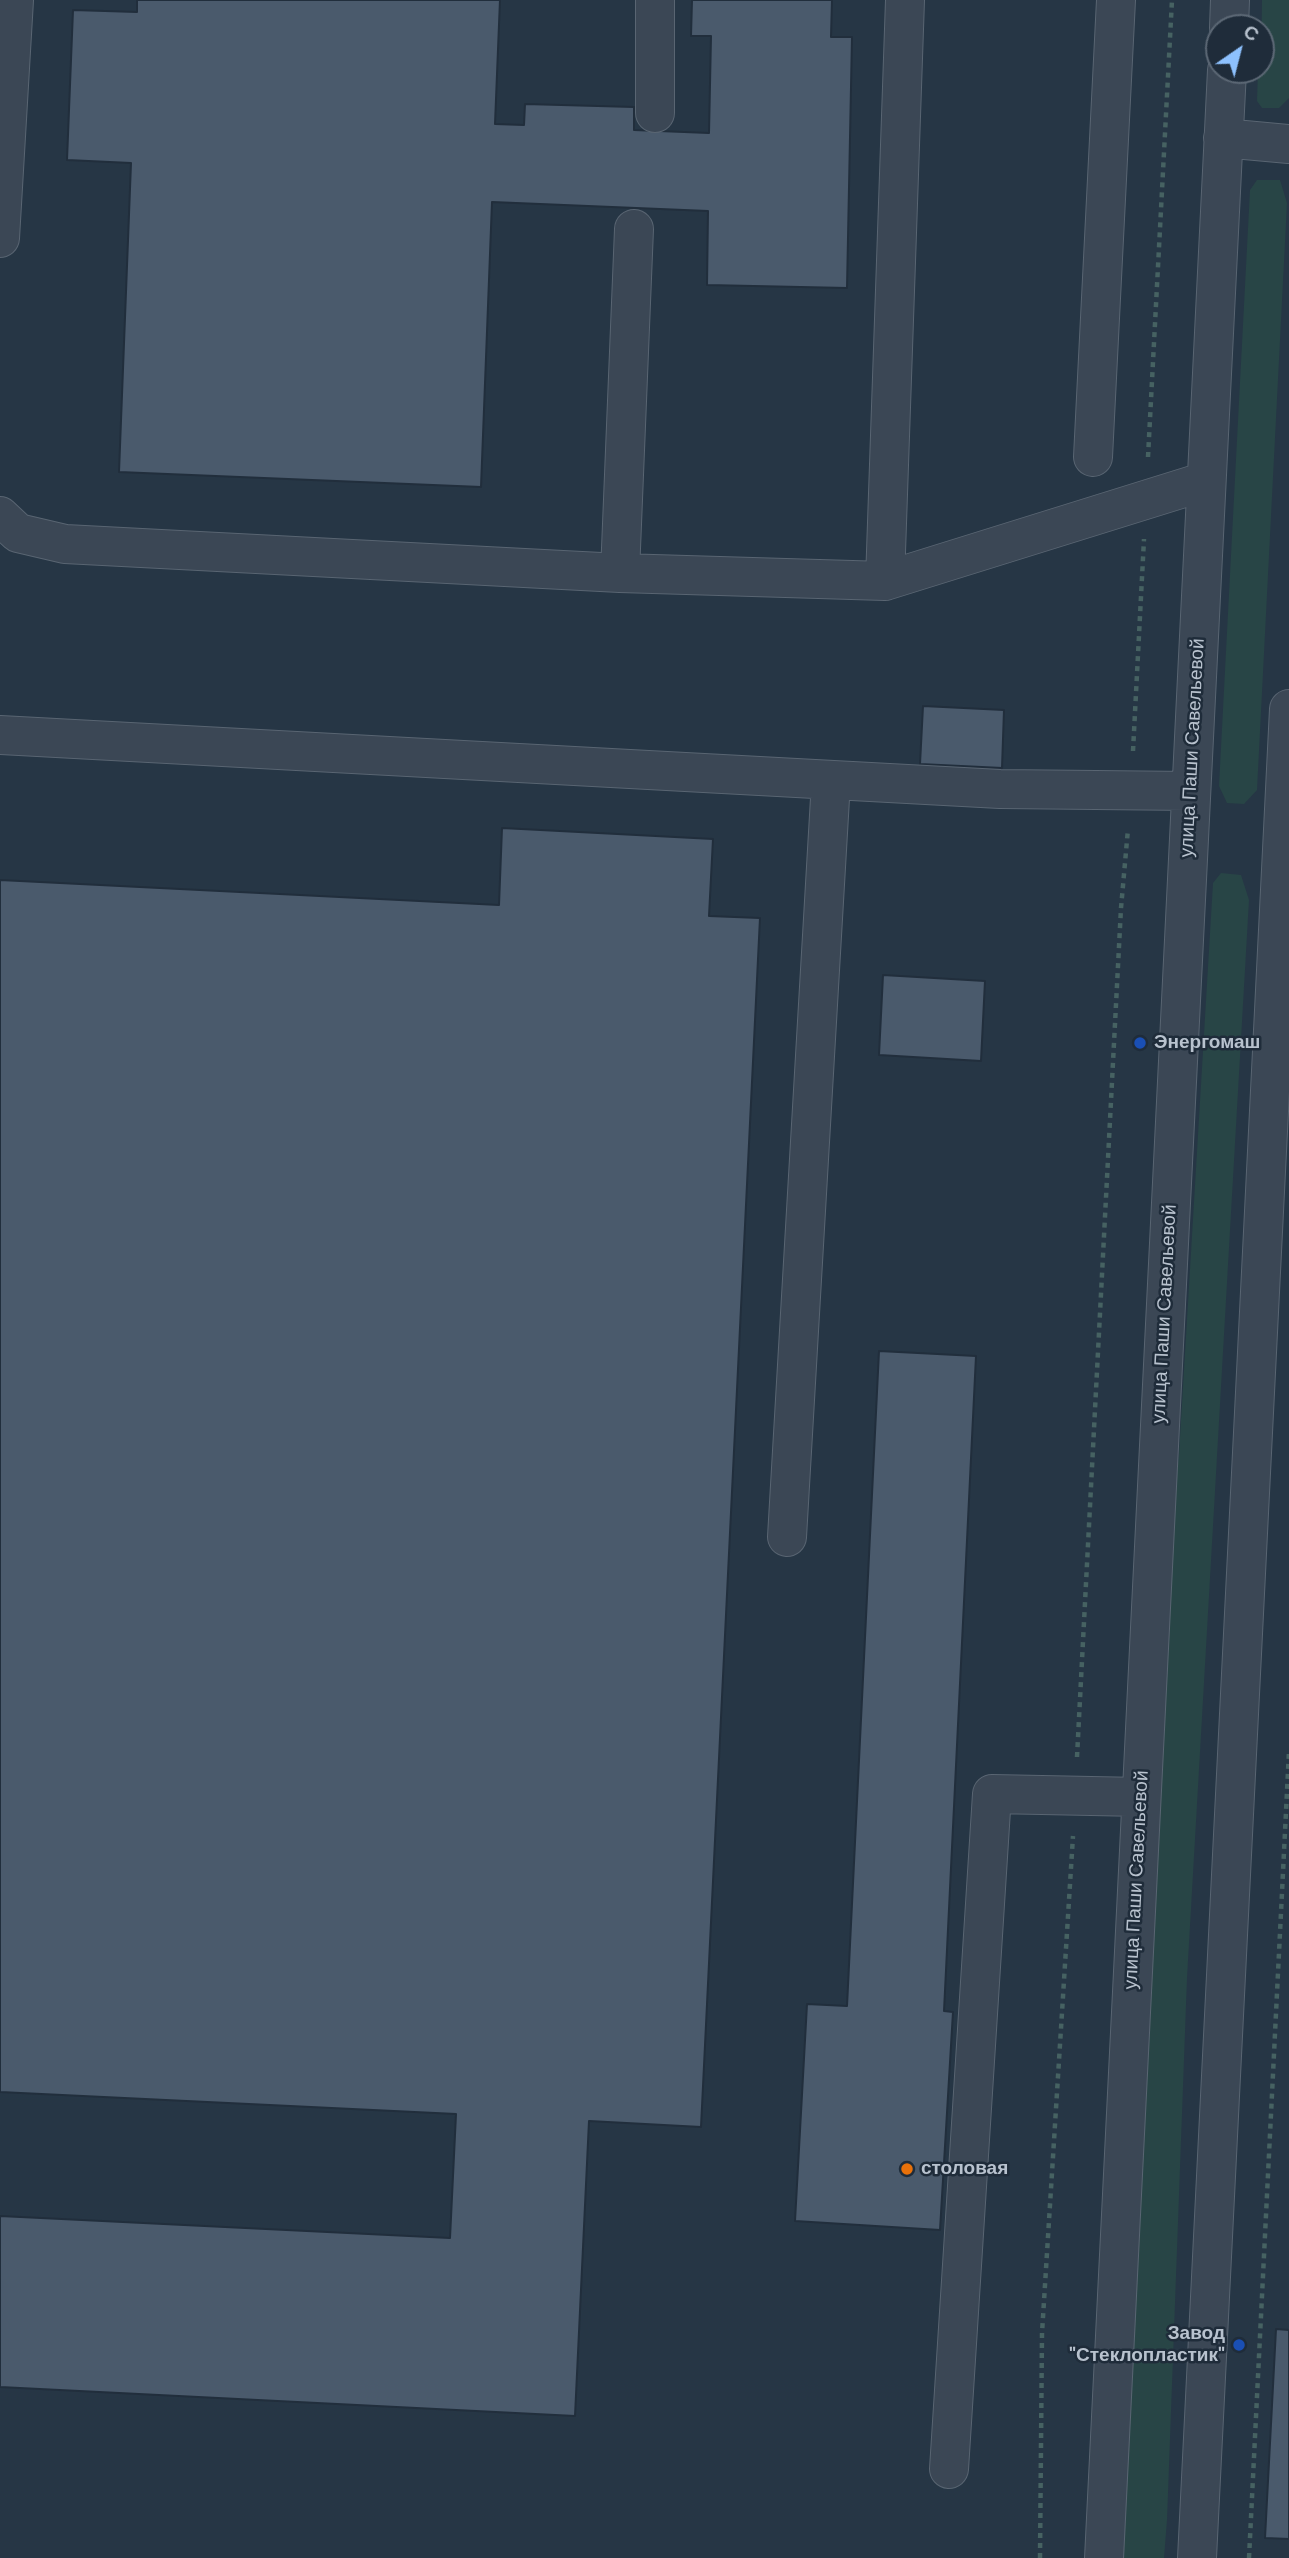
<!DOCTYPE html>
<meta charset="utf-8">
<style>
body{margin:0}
#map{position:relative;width:1289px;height:2558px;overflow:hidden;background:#263645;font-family:"DM Sans",sans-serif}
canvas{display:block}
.north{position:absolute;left:1205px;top:14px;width:70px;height:70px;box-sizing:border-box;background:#1f2c3a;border:2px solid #5c6875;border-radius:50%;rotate:35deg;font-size:19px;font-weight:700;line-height:28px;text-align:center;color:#b8c2ce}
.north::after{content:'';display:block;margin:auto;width:24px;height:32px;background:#8dc1fe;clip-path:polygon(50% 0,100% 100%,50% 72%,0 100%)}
</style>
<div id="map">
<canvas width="1289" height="2558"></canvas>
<div class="north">С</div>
</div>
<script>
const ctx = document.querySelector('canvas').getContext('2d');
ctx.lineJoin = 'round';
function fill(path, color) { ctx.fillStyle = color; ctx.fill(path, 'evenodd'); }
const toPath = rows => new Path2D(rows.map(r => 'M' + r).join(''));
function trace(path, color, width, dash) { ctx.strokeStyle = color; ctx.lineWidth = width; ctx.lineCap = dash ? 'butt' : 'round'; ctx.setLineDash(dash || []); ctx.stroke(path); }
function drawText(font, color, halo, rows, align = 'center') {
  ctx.font = font + ' "DM Sans",sans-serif'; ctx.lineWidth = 5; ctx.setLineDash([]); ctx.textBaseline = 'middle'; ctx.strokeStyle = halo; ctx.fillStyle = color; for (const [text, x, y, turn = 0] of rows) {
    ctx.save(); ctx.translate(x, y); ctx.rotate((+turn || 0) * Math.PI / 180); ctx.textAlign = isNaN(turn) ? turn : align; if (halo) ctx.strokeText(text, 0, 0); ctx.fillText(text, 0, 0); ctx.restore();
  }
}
fill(toPath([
 [1262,0,1289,0,1289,98,1279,108,1262,108,1257,101,1258,70,1261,70],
 [1257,180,1280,180,1287,203,1257,790,1244,804,1227,803,1219,786,1250,190],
 [1221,873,1241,875,1249,900,1187,1978,1167,2520,1164,2558,1121,2558,1141,1797,1179,1454,1213,883]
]), '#284546');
const building = toPath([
 [137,0,500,0,495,124,524,125,525,104,634,107,634,130,709,133,711,36,691,36,692,0,832,0,831,37,852,37,847,288,707,285,708,211,492,202,481,487,119,472,131,163,67,160,73,10,137,12,137,0],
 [923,706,1004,710,1002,768,920,764,923,706],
 [502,828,713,839,709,916,760,918,701,2127,589,2121,575,2416,0,2387,0,2216,450,2238,456,2114,0,2092,0,880,499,905,502,828],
 [883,975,985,981,981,1061,879,1055,883,975],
 [879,1351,976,1356,944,2011,953,2012,940,2230,795,2221,807,2004,847,2006,879,1351],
 [1276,2329,1289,2330,1289,2539,1265,2538,1276,2329]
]);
fill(building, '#4a5a6c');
trace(building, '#212e3c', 2);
const minor = toPath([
 [655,0,655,113],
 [1229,28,1230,0],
 [1223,138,1289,144],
 [634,229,620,573,885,581,905,0],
 [0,238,14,0],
 [1093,457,1116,0],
 [0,516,18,533,65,544,620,573],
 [885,581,1206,481],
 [0,735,1000,789,1191,791],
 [787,1537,831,781],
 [949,2469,992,1794,1141,1797],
 [1104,2558,1227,70],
 [1197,2558,1289,709]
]);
trace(minor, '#596572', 40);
trace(toPath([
 [1148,457,1172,0],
 [1133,751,1144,539],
 [1077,1757,1121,908,1128,829],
 [1040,2558,1042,2333,1073,1836],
 [1249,2558,1289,1751]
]), '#466262', 4.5, [5, 5]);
trace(minor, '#3b4755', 38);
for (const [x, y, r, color] of [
 [1140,1043,7,"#1a4fb4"],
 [907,2169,7,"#e8710a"],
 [1239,2345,7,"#1a4fb4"]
]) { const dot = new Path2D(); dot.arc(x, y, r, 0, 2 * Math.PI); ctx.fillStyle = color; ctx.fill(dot); trace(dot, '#1f2c3a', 2.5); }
drawText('19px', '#b8c2ce', '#1f2c3a', [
 ["улица Паши Савельевой",1193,748,-87],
 ["улица Паши Савельевой",1165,1314,-87],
 ["улица Паши Савельевой",1137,1880,-87]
]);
drawText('bold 19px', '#b8c2ce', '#1f2c3a', [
 ["Энергомаш",1154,1043],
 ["столовая",921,2169],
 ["Завод",1225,2334,"right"],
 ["\"Стеклопластик\"",1225,2356,"right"]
], 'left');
</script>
